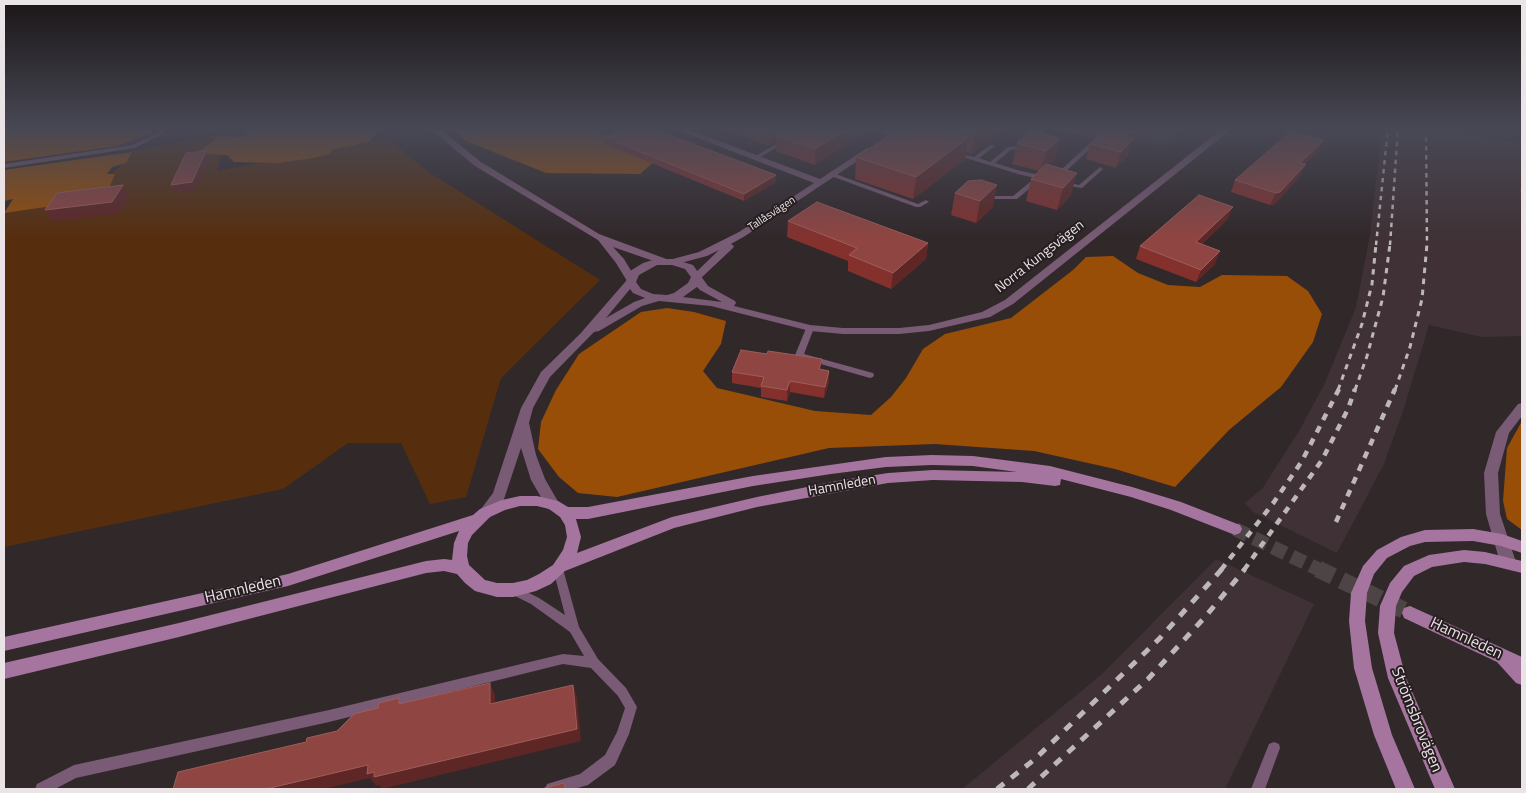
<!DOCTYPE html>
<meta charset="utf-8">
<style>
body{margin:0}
#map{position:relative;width:1526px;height:793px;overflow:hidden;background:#31282a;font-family:"Titillium Web",sans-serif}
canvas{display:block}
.frame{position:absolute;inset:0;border:5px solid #eae4e6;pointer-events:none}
</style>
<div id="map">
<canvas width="1526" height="793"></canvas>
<div class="frame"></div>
</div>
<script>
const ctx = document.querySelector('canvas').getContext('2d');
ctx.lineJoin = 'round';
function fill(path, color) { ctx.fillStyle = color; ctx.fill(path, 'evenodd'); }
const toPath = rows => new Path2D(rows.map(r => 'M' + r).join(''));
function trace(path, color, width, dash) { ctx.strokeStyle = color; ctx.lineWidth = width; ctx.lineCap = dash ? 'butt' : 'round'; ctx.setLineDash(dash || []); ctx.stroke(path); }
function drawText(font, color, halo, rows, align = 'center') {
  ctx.font = font + ' "Titillium Web",sans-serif'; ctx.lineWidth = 4; ctx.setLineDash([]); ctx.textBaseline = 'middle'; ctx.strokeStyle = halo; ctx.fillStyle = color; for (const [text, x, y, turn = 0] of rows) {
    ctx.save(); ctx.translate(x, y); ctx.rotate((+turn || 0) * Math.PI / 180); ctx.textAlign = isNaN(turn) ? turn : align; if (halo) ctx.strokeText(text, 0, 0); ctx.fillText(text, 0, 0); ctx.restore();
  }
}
fill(toPath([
 [1110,128,1187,128,1160,147],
 [1382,128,1441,128,1522,144,1522,336,1482,337,1429,325,1404,408,1384,464,1337,553,1253,512,1245,503,1262,489,1299,431,1325,383,1356,307,1370,235],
 [1216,559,1314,604,1225,789,962,789,1102,674]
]), '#3f3135');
fill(toPath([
 [228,133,217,171,388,139,430,173,600,280,501,378,466,497,430,504,401,443,348,443,283,489,4,547,4,212,92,196,135,150]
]), '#572e0d');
fill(toPath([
 [4,128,155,128,152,133,118,146,4,162],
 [252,128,381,128,369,142,331,150,330,154,314,158,278,163,234,162,227,155,197,153,220,136,244,137],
 [451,128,590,128,656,160,640,174,546,173,466,141],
 [132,152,126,163,112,167,107,174,115,174,110,186,46,207,4,213,13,199,4,201,4,170],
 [1113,256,1138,273,1168,285,1200,287,1222,275,1287,276,1308,291,1322,314,1313,342,1281,387,1229,430,1175,487,1115,469,1034,451,935,444,829,448,617,497,578,493,559,477,538,449,541,422,556,390,579,354,641,312,667,308,694,312,726,321,721,344,703,371,717,388,815,411,871,415,891,397,906,378,923,349,945,334,1011,318,1073,270,1086,257],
 [1522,421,1522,530,1507,519,1503,501,1507,448]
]), '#994e07');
trace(toPath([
 [1235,529,1320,570]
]), '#4d4446', 14, [14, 7]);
trace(toPath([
 [1318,569,1410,613]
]), '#4d4446', 17, [17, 9]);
fill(toPath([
 [161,128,167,128,163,134,135,148,4,168,4,164,132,145,159,132,161,128],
 [1042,128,1048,128,1023,149,1011,150,995,163,1021,171,1044,176,1044,178,1041,179,1017,199,981,199,981,197,983,196,1013,196,1035,178,1018,174,953,154,953,152,974,157,990,145,994,145,994,147,979,158,990,162,1008,147,1020,146,1042,128],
 [1097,132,1102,133,1100,140,1065,172,1053,175,1053,173,1061,170,1095,138,1097,132],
 [783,140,788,141,757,159,752,158,783,140],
 [1100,167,1103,169,1102,170,1082,188,1062,185,1059,183,1062,181,1079,185,1100,167],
 [833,173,918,204,926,200,929,202,920,207,916,207,831,176,830,175,833,173],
 [807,326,813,326,814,328,804,354,873,373,874,375,873,377,870,378,796,357,795,355,807,326],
 [558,565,562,566,563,569,579,627,598,659,626,688,637,707,629,734,615,765,588,785,574,789,545,789,547,784,580,774,605,755,617,732,625,708,618,696,591,668,563,664,329,722,76,778,55,789,35,789,37,784,74,765,329,710,563,654,584,656,570,632,531,604,509,593,507,590,509,587,513,585,539,598,565,615,553,569,554,566,558,565],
 [1274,742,1279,744,1280,748,1265,789,1251,789,1269,744,1274,742]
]), '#795b75');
fill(toPath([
 [429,128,439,128,481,162,599,234,669,260,699,252,739,232,814,183,672,128,685,128,820,179,867,148,874,150,745,236,731,244,734,246,733,248,700,279,692,279,691,277,719,250,707,256,673,265,665,265,613,247,624,259,636,279,631,282,627,281,616,263,598,240,475,166,429,128],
 [868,128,881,128,897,135,893,137,868,128]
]), '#795b75');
fill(toPath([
 [1223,128,1233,128,1013,304,990,317,929,331,899,334,843,334,810,331,711,306,659,301,642,306,599,331,594,332,550,377,533,408,529,423,536,455,545,479,560,505,558,509,553,510,548,509,531,480,521,448,504,499,490,517,485,519,480,517,478,513,493,493,521,408,541,372,580,334,626,281,630,271,643,263,656,259,673,259,693,265,708,286,735,301,736,303,734,306,810,325,843,328,899,328,929,325,982,312,1005,300,1223,128],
 [657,265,672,265,685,269,691,277,688,283,674,293,667,295,653,294,641,289,636,282,639,275,657,265],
 [697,287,700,290,722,302,683,297,697,287],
 [630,289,633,293,645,298,634,302,606,318,630,289],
 [1522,403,1522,416,1509,433,1498,473,1500,514,1516,562,1513,566,1508,568,1503,566,1500,562,1486,514,1484,473,1496,432,1518,404,1522,403]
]), '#795b75');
fill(toPath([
 [932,455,973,456,1050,466,1132,487,1181,502,1240,525,1242,529,1240,533,1235,535,1171,510,1131,497,1061,479,1060,485,1055,486,1022,482,933,480,888,483,757,507,674,528,565,571,551,584,536,591,513,597,497,597,475,591,465,583,457,574,444,571,426,573,179,637,4,679,4,663,179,623,426,561,444,559,452,560,454,543,459,531,288,586,4,651,4,637,288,574,473,515,480,509,502,500,520,496,537,496,558,501,568,507,588,507,753,476,886,457,932,455],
 [932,465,973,466,1017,472,933,470,888,473,837,481,757,497,672,517,577,553,581,537,576,519,588,519,753,486,831,474,886,467,932,465],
 [520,506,537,506,549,509,560,517,565,525,567,537,563,550,553,565,539,574,527,580,513,583,497,583,485,580,469,565,467,556,468,543,472,535,490,517,505,510,520,506],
 [1473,529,1502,534,1522,541,1522,553,1501,546,1473,541,1425,542,1410,546,1387,558,1374,574,1367,593,1365,621,1372,668,1392,735,1415,789,1396,789,1374,735,1354,668,1349,621,1351,593,1363,566,1377,550,1401,537,1425,530,1473,529],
 [1464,550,1485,552,1522,561,1522,573,1485,564,1464,562,1432,567,1414,576,1402,592,1396,606,1394,633,1406,678,1455,789,1435,789,1388,678,1378,633,1380,606,1390,583,1404,566,1429,555,1464,550],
 [1410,606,1522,657,1522,685,1516,683,1497,662,1404,618,1402,613,1404,608,1410,606]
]), '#a5759f');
trace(toPath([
 [1426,128,1427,245],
 [1376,245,1388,128],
 [1390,245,1398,128]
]), '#beb7b9', 2.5, [4.5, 4.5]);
trace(toPath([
 [1338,390,1362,324,1372,284,1376,244],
 [1355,390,1367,356,1383,297,1390,244],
 [1395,390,1410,347,1422,299,1427,244]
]), '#beb7b9', 3, [5.5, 5.5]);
trace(toPath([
 [1336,522,1395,389],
 [1221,570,1274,502,1302,461,1339,389],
 [1244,570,1322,460,1348,409,1355,389]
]), '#beb7b9', 4.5, [7, 7]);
trace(toPath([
 [997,789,1035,759,1160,638,1222,569],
 [1028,789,1148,679,1205,617,1245,569]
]), '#beb7b9', 5, [9, 9]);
fill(toPath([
 [721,128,869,128,869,130,815,165,776,151,776,141,769,146],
 [901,128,1004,128,971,154,966,152,965,159,913,199,855,179,856,157],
 [1062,128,1150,128,1131,143,1128,155,1116,168,1086,159,1090,144,1103,131,1098,129,1092,138,1061,130],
 [604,137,776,182,744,201,605,144],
 [1060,138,1055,159,1048,165,1071,195,1057,210,1026,201,1031,179,1039,171,1012,164,1017,143],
 [1319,151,1305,164,1300,176,1275,204,1270,205,1231,192,1235,180],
 [968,181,993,207,976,223,951,215,955,193],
 [1522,187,1522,199,1520,190],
 [1228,219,1202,244,1215,264,1196,282,1136,259,1140,246],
 [788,221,928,243,926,259,891,289,848,271,848,261,787,237],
 [821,369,829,371,829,382,824,398,790,392,787,401,761,397,761,388,732,383,732,372]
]), '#84312e');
fill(toPath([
 [772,128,798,128,776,136,776,141,769,146,769,130],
 [849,128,869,128,869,130,815,165,815,149],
 [981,128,1004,128,971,154,975,133],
 [1095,128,1098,128,1092,138],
 [1135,128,1150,128,1131,143,1128,155,1116,168,1121,152,1122,150,1119,153,1124,137],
 [968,138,965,159,913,199,916,177],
 [1060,138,1055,159,1041,172,1046,151],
 [1324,140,1319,151,1295,174,1300,163],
 [206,151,210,159,196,190,175,193,171,185],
 [1306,164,1300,176,1275,204,1270,205,1276,193],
 [1077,173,1071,195,1057,210,1063,188],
 [776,175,776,182,744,201,744,194],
 [123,185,129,197,119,214,52,222,45,210],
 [997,185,993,207,976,223,980,201],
 [1233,207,1228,219,1191,254,1196,242],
 [928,243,926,259,891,289,893,273],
 [1220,251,1215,264,1196,282,1201,270],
 [822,359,821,370,819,369],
 [829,371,829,382,824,398,825,387],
 [790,381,790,392,787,401,787,390],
 [490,683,495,695,495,716,490,704],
 [573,685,577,697,581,741,382,789,379,785,376,786,370,778,324,789,266,789]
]), '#5e2624');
const building = toPath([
 [622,128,651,128,776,175,744,194,604,137,622,128],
 [788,128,849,128,815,149,776,136,788,128],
 [901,128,937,128,968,138,916,177,856,157,901,128],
 [959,128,981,128,975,133,959,128],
 [1106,128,1135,128,1124,137,1133,139,1121,152,1090,144,1106,128],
 [1031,130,1060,138,1046,151,1017,143,1031,130],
 [1291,131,1324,140,1300,163,1306,164,1280,192,1276,193,1235,180,1291,131],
 [206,151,192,182,171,185,186,153,206,151],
 [1046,164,1077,173,1063,188,1031,179,1046,164],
 [981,180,997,185,980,201,955,193,968,181,981,180],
 [123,185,112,202,45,210,57,193,123,185],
 [1199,195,1233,207,1196,242,1220,251,1201,270,1140,246,1199,195],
 [817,202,928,243,893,273,849,255,857,248,788,221,817,202],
 [741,350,767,354,768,351,822,359,819,369,829,371,825,387,790,381,787,390,761,386,764,377,732,372,741,350],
 [490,683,490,704,573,685,577,729,374,777,374,772,367,774,368,765,266,789,173,789,178,772,306,742,307,738,337,731,354,714,378,708,379,703,399,698,399,704,490,683],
 [564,783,565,789,541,789,564,783]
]);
fill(building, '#8f4542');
trace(building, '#9d5e5b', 1);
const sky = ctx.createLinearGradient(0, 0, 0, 239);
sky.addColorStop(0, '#1b1617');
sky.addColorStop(0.54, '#484855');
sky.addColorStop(1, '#48485500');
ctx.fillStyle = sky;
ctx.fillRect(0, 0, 1526, 239);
drawText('11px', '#eae4e6', '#271e21', [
 ["Tallåsvägen",772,214,-33]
]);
drawText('14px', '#eae4e6', '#271e21', [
 ["Norra Kungsvägen",1040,257,-38],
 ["Hamnleden",842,486,-10]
]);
drawText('16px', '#eae4e6', '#271e21', [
 ["Hamnleden",243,590,-13],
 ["Hamnleden",1466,639,25],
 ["Strömsbrovägen",1416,720,68]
]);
</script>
